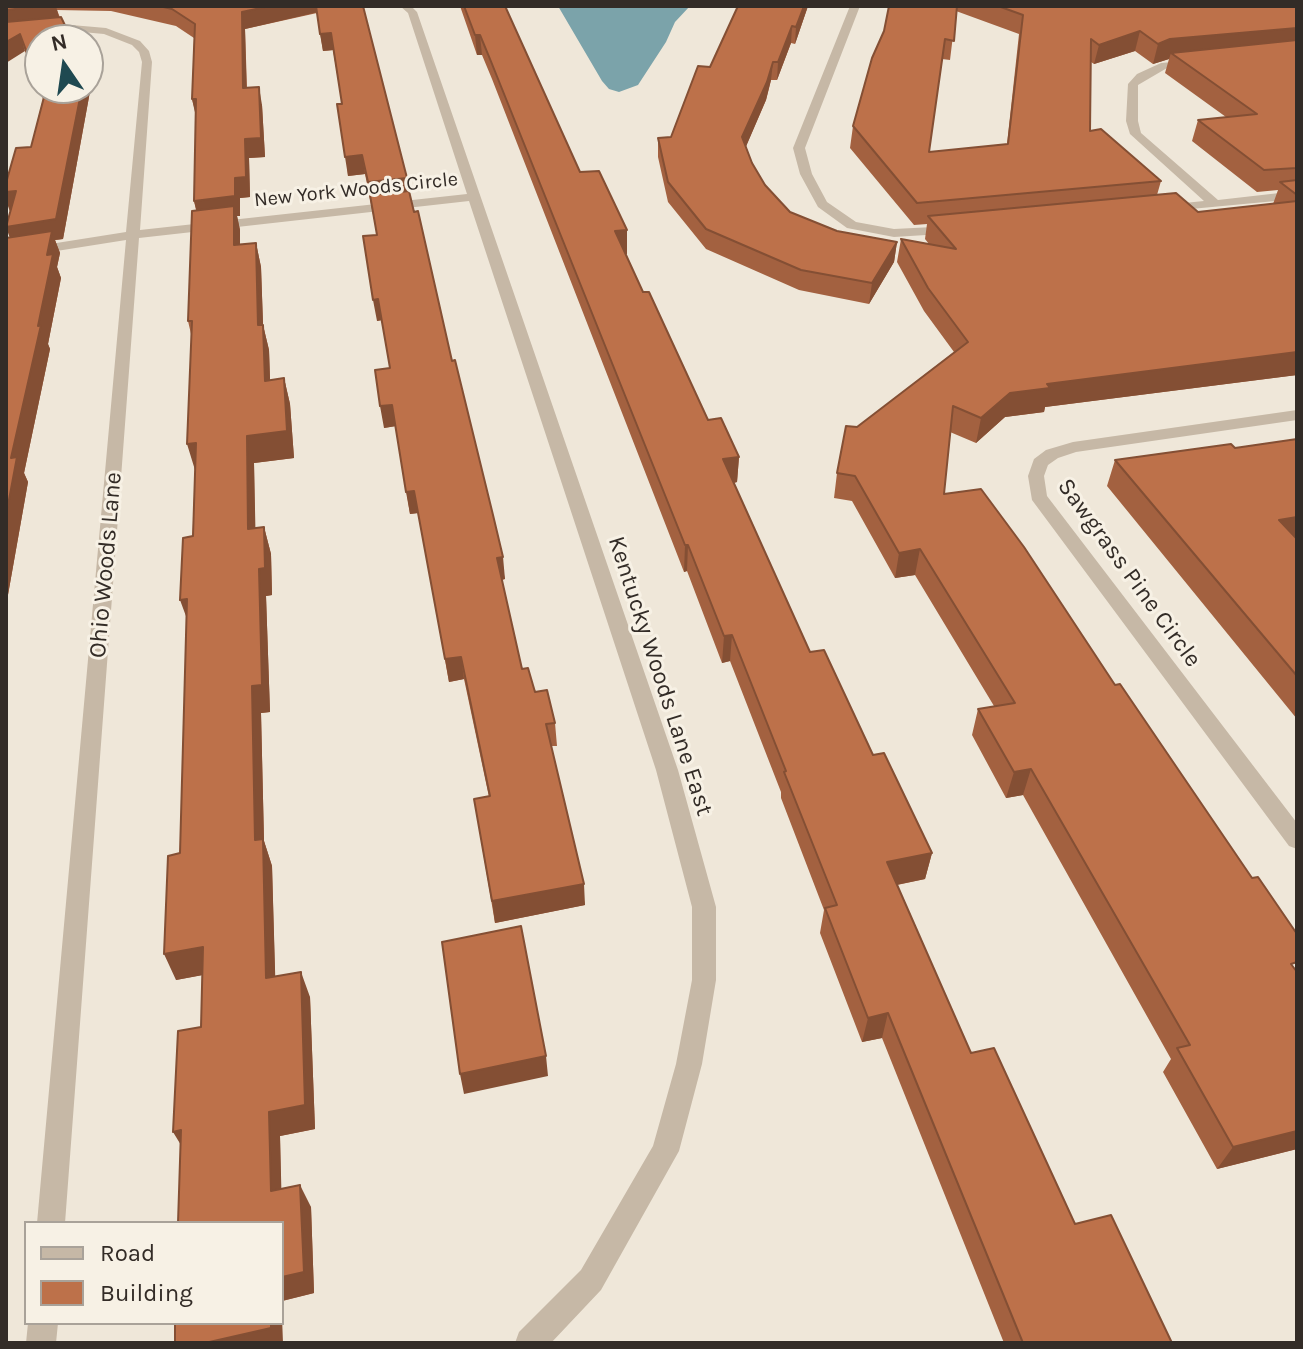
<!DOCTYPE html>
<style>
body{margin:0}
#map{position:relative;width:1303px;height:1349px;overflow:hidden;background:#efe7d9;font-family:Karla,sans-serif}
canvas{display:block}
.frame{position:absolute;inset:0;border:8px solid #332c27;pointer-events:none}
.legend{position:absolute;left:24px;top:1221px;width:260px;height:104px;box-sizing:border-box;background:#f7f1e5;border:2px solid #a9a299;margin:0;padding:10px 14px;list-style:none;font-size:24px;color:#332c27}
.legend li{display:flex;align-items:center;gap:16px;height:40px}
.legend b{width:40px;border:2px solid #a9a299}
.north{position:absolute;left:24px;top:24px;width:80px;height:80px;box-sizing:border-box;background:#f7f1e5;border:2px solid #a9a299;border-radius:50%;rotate:347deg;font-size:22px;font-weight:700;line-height:32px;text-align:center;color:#332c27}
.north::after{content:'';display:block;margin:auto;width:28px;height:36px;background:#1f4951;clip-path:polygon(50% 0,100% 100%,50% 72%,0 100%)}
</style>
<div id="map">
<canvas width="1303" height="1349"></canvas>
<div class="frame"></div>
<ul class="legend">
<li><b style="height:10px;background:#c6b8a6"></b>Road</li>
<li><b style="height:22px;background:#bd714a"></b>Building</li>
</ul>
<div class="north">N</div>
</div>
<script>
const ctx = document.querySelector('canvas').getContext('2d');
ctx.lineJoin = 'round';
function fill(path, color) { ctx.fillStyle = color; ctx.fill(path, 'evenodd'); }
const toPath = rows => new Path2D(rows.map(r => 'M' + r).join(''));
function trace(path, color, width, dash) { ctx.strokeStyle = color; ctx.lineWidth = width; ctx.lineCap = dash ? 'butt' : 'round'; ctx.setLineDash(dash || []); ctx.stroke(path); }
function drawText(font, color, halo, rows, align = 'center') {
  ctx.font = font + ' Karla,sans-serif'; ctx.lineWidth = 6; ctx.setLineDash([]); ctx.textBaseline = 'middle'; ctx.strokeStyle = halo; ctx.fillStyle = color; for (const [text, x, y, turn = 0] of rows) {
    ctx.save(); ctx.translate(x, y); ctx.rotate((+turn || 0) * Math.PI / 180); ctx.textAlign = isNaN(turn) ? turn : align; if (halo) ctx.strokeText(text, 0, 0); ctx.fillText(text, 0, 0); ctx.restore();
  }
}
fill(toPath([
 [558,6,690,6,675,22,666,42,638,85,619,92,609,89,602,81]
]), '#7ba3aa');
fill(toPath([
 [400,6,411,6,417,12,678,770,716,907,716,980,702,1064,679,1151,601,1290,551,1343,515,1343,519,1332,581,1270,653,1146,676,1064,692,980,692,907,656,770,469,201,139,238,65,1223,37,1223,126,240,6,259,6,251,126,232,142,62,139,52,132,45,104,34,60,30,6,36,6,30,60,24,106,28,140,41,149,51,152,62,140,230,467,194,408,13,400,6],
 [850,6,860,6,805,148,812,174,827,202,856,222,894,229,953,226,958,227,958,233,894,237,847,228,818,207,800,174,793,148,850,6],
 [1195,60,1195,64,1167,68,1138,85,1138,121,1141,133,1218,200,1297,191,1297,199,1159,212,1158,209,1164,205,1204,201,1130,134,1126,121,1128,84,1137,74,1161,63,1195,60],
 [1297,410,1297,420,1076,452,1058,458,1048,465,1044,476,1047,496,1297,823,1297,849,1289,846,1032,500,1028,476,1034,459,1046,450,1073,442,1297,410],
 [28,1323,58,1323,56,1343,26,1343,28,1323]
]), '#c6b8a6');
fill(toPath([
 [6,6,363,6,505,579,502,580,522,669,555,723,557,746,551,746,585,905,495,923,474,799,489,797,464,679,449,682,418,513,410,514,396,426,384,428,390,368,382,320,377,321,377,235,365,174,348,176,342,104,333,50,323,51,317,13,245,29,247,88,262,105,265,157,249,158,250,197,240,198,240,216,237,216,240,230,240,245,256,243,261,267,263,325,269,350,270,380,284,378,290,404,294,458,254,463,255,528,264,527,271,554,272,595,266,596,270,712,261,713,264,841,272,866,275,976,310,997,315,1129,280,1136,281,1189,311,1207,314,1293,282,1301,282,1223,201,1027,202,975,176,980,195,470,191,334,188,321,196,210,194,201,196,115,192,99,194,38,176,26,111,11,57,10,88,88,88,77,91,86,63,239,55,240,60,253,57,267,61,278,48,344,50,349,24,473,28,482,6,606,6,238,10,237,31,147,43,99,25,51],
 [460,6,464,6,580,172,627,230,627,254,626,254,643,292,708,420,739,457,737,482,734,483,810,652,932,853,925,879,897,885,971,1053,1075,1224,1172,1343,1004,1343,882,1038,862,1042,820,933,824,910,781,798,781,792,730,661,722,663,687,571,684,572,492,79,482,55,477,55],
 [808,6,795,44,791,43,777,80,771,80,766,100,746,146,752,163,765,185,790,212,837,231,897,242,894,262,869,304,799,290,706,249,668,202,658,157,658,138,671,137,710,67],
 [889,6,1297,6,1297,375,1045,407,1044,412,1005,417,976,443,950,432,944,494,1297,1149,1217,1169,1163,1072,1171,1059,1023,795,1006,798,972,735,978,709,994,706,915,575,895,578,852,501,834,498,837,473,857,427,954,352,924,311,897,262,901,239,929,244,925,239,927,224,914,225,850,148,853,126,884,31],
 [956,11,1019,34,1007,144,929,152,942,59,950,60],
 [1135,51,1153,64,1169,59,1165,73,1226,117,1198,120,1192,141,1257,192,1278,190,1273,204,1198,212,1157,195,1161,181,1090,131,1091,62,1094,64],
 [1297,439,1297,719,1107,486,1115,460,1235,448]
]), '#a36140');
fill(toPath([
 [42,6,56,6,60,21,6,28,6,10],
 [270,6,317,6,318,12,245,29,247,106,243,88,242,12],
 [804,6,808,6,795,44,796,27],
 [792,26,791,43,777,80,778,62],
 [1297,28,1297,47,1171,53,1169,59,1153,64,1158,44,1170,39],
 [1140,31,1135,51,1094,64,1099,45],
 [331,33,334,50,323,51,320,34],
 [20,34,25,51,6,63,6,42],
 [475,35,480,35,482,55,477,55],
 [773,62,771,80,766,100,742,156,742,137],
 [88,77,91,86,63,239,55,240,60,253,57,267,61,278,48,344,50,349,24,473,28,482,6,606,6,516,11,458,13,247,6,227,82,88,88,88],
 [259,87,262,105,265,157,249,158,250,197,240,198,240,216,237,216,240,230,240,269,199,220,194,201,235,178],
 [192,99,196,99,196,117],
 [362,155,365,174,348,176,345,157],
 [407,178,409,197,371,202,368,182],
 [16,191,10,212,6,200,6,192],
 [627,230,627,254,616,255,615,231],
 [897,242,894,262,869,304,872,283],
 [256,243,261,267,264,351,258,325],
 [378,299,382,320,377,321,373,300],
 [263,325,269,350,271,407,265,381],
 [1297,352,1297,375,1045,407,1044,412,1005,417,976,443,981,418,1010,393,1047,384],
 [284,378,290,404,294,458,254,463,256,556,248,529,247,436],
 [392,405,396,426,384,428,380,406],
 [196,443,195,470,187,444],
 [739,457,737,482,722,485,723,459],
 [414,491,418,513,410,514,406,492],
 [1297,517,1297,541,1279,520],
 [264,527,271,554,272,595,266,596,270,712,261,713,264,841,272,866,276,1003,266,978,255,840,252,686,259,569],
 [685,545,688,545,687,571,684,572],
 [920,549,915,575,895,578,899,553],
 [503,557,505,579,499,580,497,558],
 [187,599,190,627,180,600],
 [732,635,730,661,722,663,724,636],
 [461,657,464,679,449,682,445,659],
 [1031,769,1023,795,1006,798,1014,772],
 [932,853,925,879,881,888,887,862],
 [584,884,585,905,495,923,492,901],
 [203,947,214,973,176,980,164,954],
 [301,972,310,997,315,1129,280,1136,282,1214,271,1191,269,1112],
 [888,1013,882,1038,862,1042,868,1018],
 [546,1056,548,1076,464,1094,460,1074],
 [181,1130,187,1155,173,1132],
 [1297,1131,1297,1149,1217,1169,1233,1147],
 [300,1185,311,1207,314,1293,282,1301,282,1277],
 [282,1317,283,1343,205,1343,271,1323,282,1323]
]), '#844f34');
const building = toPath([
 [6,6,42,6,6,10,6,6],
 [159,6,270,6,242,12,243,88,259,87,261,138,245,139,246,177,235,178,235,196,194,201,196,99,192,99,195,24,172,9,159,6],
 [316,6,363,6,407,178,368,182,362,155,345,157,337,104,342,104,331,33,320,34,316,6],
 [464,6,505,6,580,172,599,171,627,230,615,231,643,292,649,292,708,420,721,418,739,457,723,459,810,652,824,650,873,755,884,753,932,853,887,862,971,1053,994,1048,1075,1224,1111,1215,1172,1343,1023,1343,888,1013,868,1018,825,908,837,905,784,772,786,771,732,635,724,636,688,545,685,545,490,59,480,35,475,35,464,6],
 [738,6,804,6,796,27,792,26,778,62,773,62,767,82,742,137,752,163,765,185,790,212,837,231,897,242,872,283,801,270,706,229,668,182,658,138,671,137,698,66,710,67,738,6],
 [889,6,957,6,954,41,945,39,929,152,1008,144,1023,15,998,6,1297,6,1297,28,1170,39,1158,44,1140,31,1099,45,1091,39,1090,131,1101,129,1161,181,917,203,853,126,872,58,884,31,889,6],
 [61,17,72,40,40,40,40,88,20,34,6,42,6,22,61,17],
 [1297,40,1297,168,1264,170,1198,120,1257,114,1171,53,1297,40],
 [40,88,82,88,56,219,6,227,16,191,6,192,6,183,16,148,31,147,44,97,40,88],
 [1297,180,1297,195,1280,182,1297,180],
 [409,191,414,212,418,211,452,361,455,360,493,515,503,557,497,558,522,669,528,668,535,692,547,690,555,723,546,724,584,884,492,901,474,799,490,796,461,657,445,659,414,491,406,492,392,405,380,406,375,370,390,368,378,299,373,300,363,236,377,235,370,195,409,191],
 [1176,193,1198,212,1297,201,1297,352,1047,384,1050,388,1010,393,981,418,953,406,944,494,981,489,1024,547,1115,685,1120,684,1252,878,1258,877,1297,934,1297,962,1291,964,1297,972,1297,1131,1233,1147,1177,1048,1190,1045,1031,769,1014,772,978,709,1015,703,920,549,899,553,855,476,837,473,846,426,857,427,968,342,928,288,901,239,956,249,928,216,1176,193],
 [234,206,234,245,256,243,258,325,263,325,265,381,284,378,287,431,247,436,248,529,264,527,265,568,259,569,262,685,252,686,255,840,263,839,266,978,301,972,305,1105,269,1112,271,1191,300,1185,304,1272,282,1277,282,1223,178,1223,181,1130,173,1132,178,1031,201,1027,203,947,164,954,168,856,180,853,187,599,180,600,183,538,193,536,196,443,187,444,192,321,188,321,192,211,234,206],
 [52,231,47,255,53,254,38,326,41,325,11,458,17,457,6,516,6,238,52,231],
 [1297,439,1297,517,1279,520,1297,539,1297,676,1115,460,1231,444,1235,448,1297,439],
 [521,926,546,1056,460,1074,442,942,521,926],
 [175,1323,271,1323,271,1328,205,1343,175,1343,175,1323]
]);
fill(building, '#bd714a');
trace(building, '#844f34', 2);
drawText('20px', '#332c27', '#f7f1e5', [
 ["New York Woods Circle",356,190,-6]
]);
drawText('24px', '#332c27', '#f7f1e5', [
 ["Ohio Woods Lane",106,565,-85],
 ["Sawgrass Pine Circle",1129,573,54],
 ["Kentucky Woods Lane East",660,676,72]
]);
</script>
